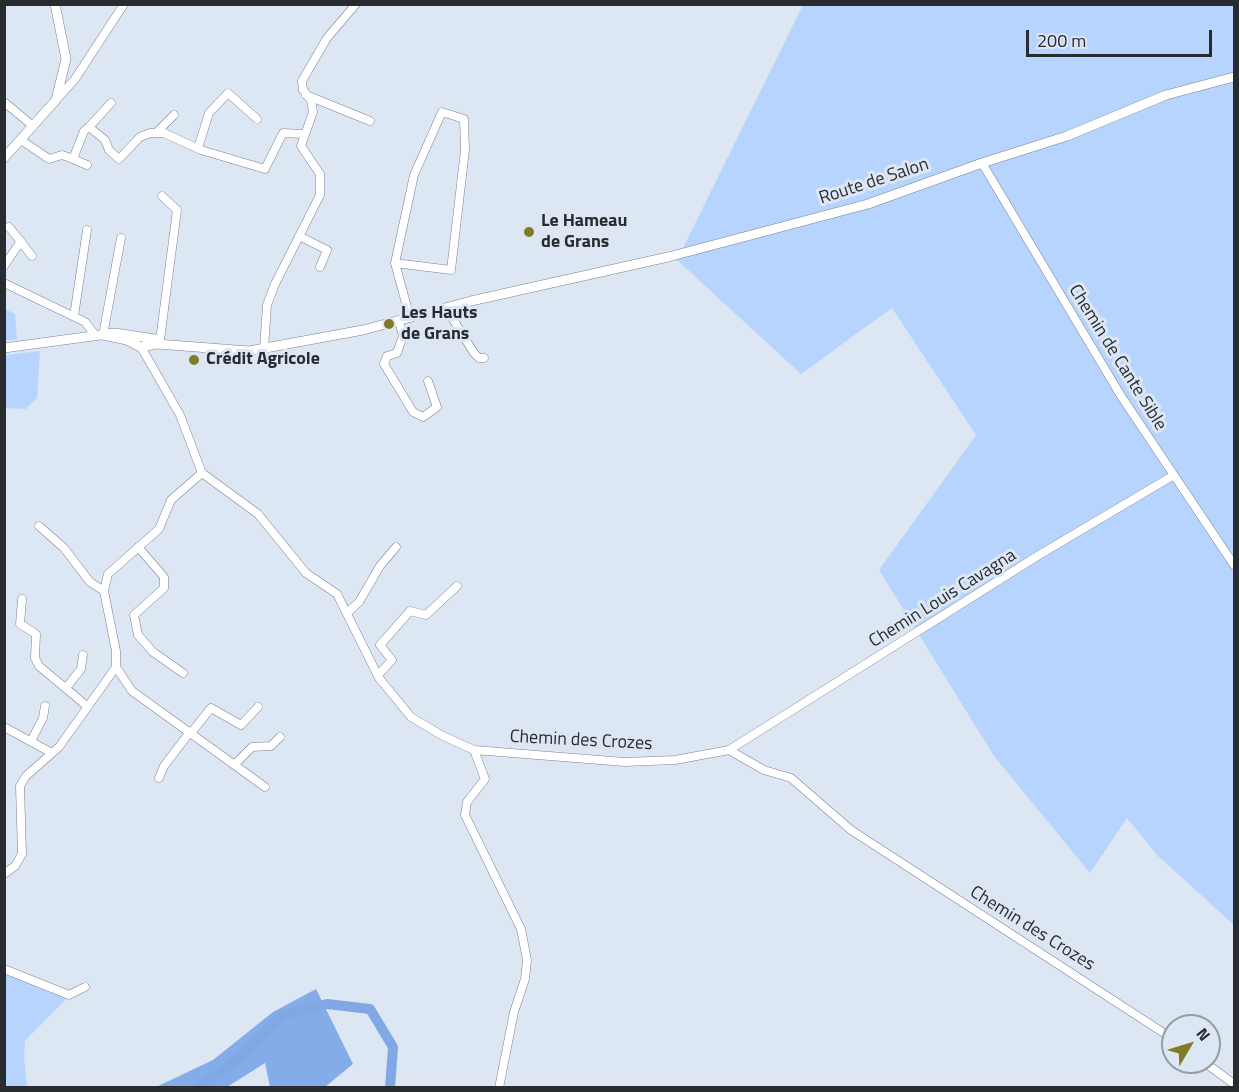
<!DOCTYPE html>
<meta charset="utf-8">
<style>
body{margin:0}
#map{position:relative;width:1239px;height:1092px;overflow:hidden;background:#dde6f3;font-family:"Titillium Web",sans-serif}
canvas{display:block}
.frame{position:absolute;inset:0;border:6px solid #282c31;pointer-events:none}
.north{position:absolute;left:1161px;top:1014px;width:60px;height:60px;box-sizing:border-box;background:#dde6f3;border:2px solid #959ca5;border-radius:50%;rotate:52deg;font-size:16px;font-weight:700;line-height:24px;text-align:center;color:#282c31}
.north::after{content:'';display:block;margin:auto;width:21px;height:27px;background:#7e7d25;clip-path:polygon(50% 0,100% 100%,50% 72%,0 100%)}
.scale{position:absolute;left:1026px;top:30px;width:186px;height:27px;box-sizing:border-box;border:3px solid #282c31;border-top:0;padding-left:8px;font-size:18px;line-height:21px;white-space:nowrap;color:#282c31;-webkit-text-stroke:4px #dde6f3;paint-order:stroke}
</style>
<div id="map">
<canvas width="1239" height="1092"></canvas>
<div class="frame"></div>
<div class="north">N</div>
<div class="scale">200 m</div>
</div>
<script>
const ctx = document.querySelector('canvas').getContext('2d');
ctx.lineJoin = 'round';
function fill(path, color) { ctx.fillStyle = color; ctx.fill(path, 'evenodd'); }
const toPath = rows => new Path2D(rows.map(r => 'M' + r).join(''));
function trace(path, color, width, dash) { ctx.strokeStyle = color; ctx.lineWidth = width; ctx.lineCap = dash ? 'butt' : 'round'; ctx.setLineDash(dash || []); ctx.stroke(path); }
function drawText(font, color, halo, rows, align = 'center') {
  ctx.font = font + ' "Titillium Web",sans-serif'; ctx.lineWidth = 6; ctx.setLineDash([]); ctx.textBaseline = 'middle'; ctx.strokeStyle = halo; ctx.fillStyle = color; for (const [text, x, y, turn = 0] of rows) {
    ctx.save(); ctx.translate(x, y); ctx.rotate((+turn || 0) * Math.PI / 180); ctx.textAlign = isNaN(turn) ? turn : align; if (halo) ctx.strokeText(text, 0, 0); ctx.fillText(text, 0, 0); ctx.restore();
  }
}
fill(toPath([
 [803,5,1234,5,1234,925,1158,856,1127,818,1090,873,994,756,879,570,976,435,892,308,801,374,677,260],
 [5,309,15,314,17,339,5,341],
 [40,351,37,398,26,409,5,408,5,355],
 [4,972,67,998,25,1041,24,1057,27,1087,5,1087]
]), '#b7d4ff');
fill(toPath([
 [316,989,353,1064,325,1087,270,1087,265,1063,227,1087,156,1087,213,1060,273,1012]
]), '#84ace9');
trace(toPath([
 [199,1088,239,1058,282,1015,327,1004,370,1009,393,1047,390,1088]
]), '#81a8e5', 10);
const minor = toPath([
 [306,95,370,121],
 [57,99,75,79,124,4],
 [4,102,33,126],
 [89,127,111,103],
 [157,132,174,115],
 [21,140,49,159,62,155,73,159,84,131,89,127,105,140,109,150,119,159,140,137,150,133,164,133,201,150,265,169,283,133,303,134],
 [198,148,209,113,228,93,257,119],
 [73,159,87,165],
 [982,163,1121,396,1234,565],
 [9,227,32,256],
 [299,236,327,250,320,267],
 [395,263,451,270,465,150,464,119,442,112,414,175,395,263,410,318],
 [4,266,21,241],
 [4,283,85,322,96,336],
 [446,308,474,353,479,358,484,358],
 [74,316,87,230],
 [399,321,403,336,397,353,387,356,384,364,413,412,423,417,437,407,428,381],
 [103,335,121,238],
 [160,340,177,210,162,196],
 [141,347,180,415,202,473,258,514,306,573,337,594,379,678,411,717,443,736,474,750,625,762,675,760,729,750,1039,555,1174,475],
 [264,349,267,305,275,284,320,195,320,174,301,146,313,112,311,100,303,90,302,81,327,38,356,4],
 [39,526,64,548,90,582,104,591],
 [138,547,164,577,164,588,134,615,138,635,153,652,183,673],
 [22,599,20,624,36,634,35,658,39,666,88,707],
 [347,613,359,602,380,566,396,547],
 [116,667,132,691,265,787],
 [378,675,392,660,380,645,410,611,426,615,457,586],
 [66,688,81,669,83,655],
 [4,727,52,753],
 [191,733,211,708,241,725,258,707],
 [31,741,43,718,45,706],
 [474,750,485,779,467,802,465,815,521,929,527,960,525,979,514,1012,499,1088],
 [729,750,764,770,791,778,851,830,1173,1039],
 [236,763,252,747,271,746,280,737],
 [159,778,164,766,190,732],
 [4,874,15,866,22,854,20,786,26,776,59,747,116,667,116,651,104,591,108,574,159,529,171,500,202,473],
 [4,969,69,995,85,987],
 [1204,1062,1234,1084]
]);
const tertiary = toPath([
 [4,158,56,100,66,59,55,4],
 [103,335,127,340,140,347,157,344,249,351,363,330,471,301,668,257,868,204,982,163,1067,136,1166,95,1234,77],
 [4,348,115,333,155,339]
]);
trace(minor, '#7a838f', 9);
trace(tertiary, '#7a838f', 10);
trace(minor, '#fff', 8);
trace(tertiary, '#fff', 9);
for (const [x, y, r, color] of [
 [529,232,6,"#7e7d25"],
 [389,324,6,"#7e7d25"],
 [194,360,6,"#7e7d25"]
]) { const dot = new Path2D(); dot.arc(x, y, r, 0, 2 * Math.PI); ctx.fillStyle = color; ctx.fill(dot); trace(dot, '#dde6f3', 2); }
drawText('18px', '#282c31', '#dde6f3', [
 ["Route de Salon",874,182,-18],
 ["Chemin de Cante Sible",1117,358,58],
 ["Chemin Louis Cavagna",943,599,-32],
 ["Chemin des Crozes",581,741,3],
 ["Chemin des Crozes",1032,929,32]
]);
drawText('bold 18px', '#282c31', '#dde6f3', [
 ["Le Hameau",541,222],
 ["de Grans",541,243],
 ["Les Hauts",401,314],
 ["de Grans",401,335],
 ["Crédit Agricole",206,360]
], 'left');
</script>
